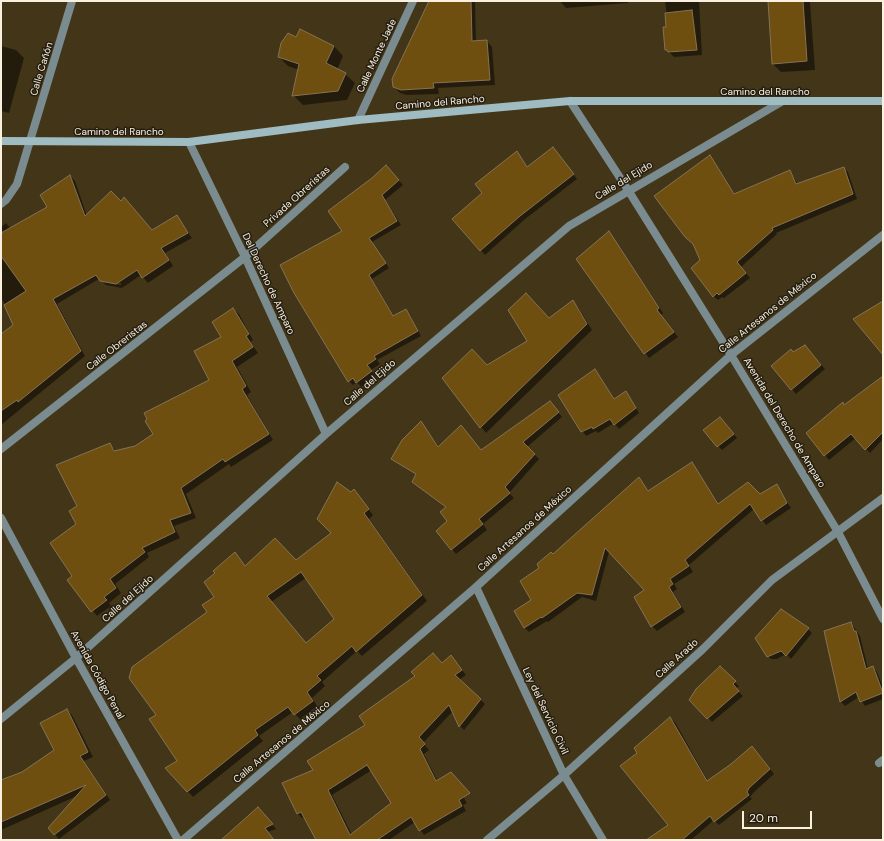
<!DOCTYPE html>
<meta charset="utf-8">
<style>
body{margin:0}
#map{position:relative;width:884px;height:841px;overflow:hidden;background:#433618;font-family:"DM Sans",sans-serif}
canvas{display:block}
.frame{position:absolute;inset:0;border:2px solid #f9f0df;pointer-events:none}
.scale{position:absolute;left:742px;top:811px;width:70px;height:18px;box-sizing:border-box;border:2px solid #f9f0df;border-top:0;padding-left:5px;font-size:12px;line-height:14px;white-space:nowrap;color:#f9f0df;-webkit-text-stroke:3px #241e11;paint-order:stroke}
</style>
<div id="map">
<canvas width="884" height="841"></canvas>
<div class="frame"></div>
<div class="scale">20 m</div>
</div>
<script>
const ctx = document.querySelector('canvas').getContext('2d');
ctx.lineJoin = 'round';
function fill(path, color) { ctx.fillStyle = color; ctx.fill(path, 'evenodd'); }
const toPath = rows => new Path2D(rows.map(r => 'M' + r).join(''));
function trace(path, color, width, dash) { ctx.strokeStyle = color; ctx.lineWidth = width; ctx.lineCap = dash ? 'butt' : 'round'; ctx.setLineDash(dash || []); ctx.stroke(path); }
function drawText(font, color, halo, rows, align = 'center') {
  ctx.font = font + ' "DM Sans",sans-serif'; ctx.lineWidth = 3; ctx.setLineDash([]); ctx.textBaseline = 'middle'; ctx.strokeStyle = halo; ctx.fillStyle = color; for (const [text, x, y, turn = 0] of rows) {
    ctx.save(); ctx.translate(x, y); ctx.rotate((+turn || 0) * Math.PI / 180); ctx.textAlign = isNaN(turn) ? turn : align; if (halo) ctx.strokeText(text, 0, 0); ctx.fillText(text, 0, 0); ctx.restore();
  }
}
fill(toPath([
 [430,1,475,1,476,42,487,41,492,47,495,85,438,88,439,94,407,95,400,93,394,87],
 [560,1,628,1,628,3,566,8],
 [665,1,699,1,702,55,674,57,666,49,668,27],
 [769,1,810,2,815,70,781,72,772,63],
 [300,30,334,46,343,56,337,70,345,74,355,83,347,100,303,105,294,96,299,70,288,66,279,57,296,39],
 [1,46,16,50,24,58,9,113,1,111],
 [517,152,528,168,557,153,577,179,524,220,485,255,453,219,483,193],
 [709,156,735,195,790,172,798,184,843,168,848,172,857,199,776,233,777,234,741,267,750,278,724,298,722,297,718,300,713,296,701,260],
 [390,171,403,185,385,200,401,225,372,242,389,268,372,279,394,317,406,311,410,315,421,336,377,360,380,364,371,370,375,376,361,387,357,382,353,385,349,381,344,232],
 [70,176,75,181,87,216,121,202,129,203,153,231,177,217,192,238,165,253,173,266,148,283,141,275,122,288,106,285,103,282,121,285,121,283,99,279,57,304,85,356,1,425,1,335,15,325,1,297,1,227,6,223,11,229,49,208],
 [609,232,663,313,661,315,678,337,649,358,578,259],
 [573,302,578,307,592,330,486,433,481,427,487,366,528,342,549,319],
 [233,309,239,314,253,340,250,342,258,353,237,367,251,392,247,395,273,440,231,467,229,464,186,494,196,518,174,526,180,538,147,553,149,557,115,584,121,593,109,603,111,606,97,616,68,580,73,576,78,507,110,444,116,451,135,447,154,435,210,381,222,338],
 [805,346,825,369,796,394,773,366],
 [595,370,615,400,626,392,639,413,619,429,614,423,598,433,596,431,586,436,559,395],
 [883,377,883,439,870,453,856,438,829,460,807,433,843,403,845,406],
 [550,402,562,417,527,447,539,459,509,493,514,498,483,524,487,530,456,554,437,531,449,521,447,508,413,482,417,475,392,459,421,423,439,447,481,451],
 [724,422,737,438,722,450,718,446],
 [691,463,719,504,760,495,776,486,791,508,766,525,754,509,689,565,693,572,674,584,677,589,673,592,685,612,657,631,652,626,645,590,609,552,596,601,582,597,548,622,547,621,529,632,524,627,541,568,639,479,649,491],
 [354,491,373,515,369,519,427,601,362,656,357,651,322,682,325,686,312,698,317,706,300,719,293,712,259,736,263,741,193,797,166,768,178,761,157,715,216,597,216,573,235,553,245,566,296,561,333,533,351,493],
 [306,578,335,620,306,644,271,602],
 [851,623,860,636,868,669,873,667,877,672,883,687,883,699,865,706,859,697,845,706,841,702,826,632],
 [808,629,812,633,791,659,786,654,777,659,771,659,766,654],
 [451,657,466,675,459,680,485,704,464,730,460,726,453,711,423,743,429,750,424,754,438,782,453,780,467,803,463,805,466,811,424,835,415,822,389,840,317,840,304,817,302,818,297,813,314,771],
 [372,770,393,803,352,835,332,795],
 [720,668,739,686,736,689,743,696,712,722,690,700],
 [67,710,72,715,93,757,84,761,110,800,59,839,49,828,77,796,1,830,1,781,23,772,55,750],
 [670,718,675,722,708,781,731,765,756,751,774,774,754,792,750,797,752,799,719,825,714,820,691,840,648,840,669,825,639,753],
 [262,813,276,829,268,832,271,840,222,840]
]), '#0007');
const building = toPath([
 [429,1,471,1,472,41,487,40,490,80,433,83,434,88,401,90,393,87,392,79,429,1],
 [768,1,803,1,807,61,772,64,768,1],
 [692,10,697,50,668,52,667,50,665,50,663,27,666,27,665,13,692,10],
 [300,29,334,46,326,63,346,73,338,91,292,96,299,64,278,57,281,43,288,33,296,37,300,29],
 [553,147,574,174,520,216,480,251,452,219,482,193,475,184,517,151,527,167,553,147],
 [710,155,734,194,790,170,796,184,844,167,853,194,772,228,773,230,737,262,746,273,719,295,717,293,713,297,691,268,700,260,693,244,685,237,654,196,710,155],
 [386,165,399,180,382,195,397,221,369,238,386,263,369,275,393,316,406,309,418,331,374,356,376,359,367,365,372,371,356,383,353,378,348,382,294,293,280,265,342,231,328,211,372,178,386,165],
 [70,175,85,216,111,191,121,201,124,197,152,230,177,215,188,233,161,248,169,260,142,278,137,270,116,284,100,281,96,275,53,299,81,351,18,402,17,400,1,411,1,334,13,325,4,305,26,291,1,256,1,233,47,207,40,195,70,175],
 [609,231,659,308,657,310,674,332,644,354,576,259,609,231],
 [526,293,549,318,573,300,587,324,480,428,442,378,472,349,487,365,527,341,508,310,526,293],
 [883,301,883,355,853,319,883,301],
 [233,308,249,334,246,336,253,347,232,361,246,386,242,389,269,434,225,462,223,459,181,488,191,513,170,520,175,532,142,548,145,552,110,579,116,588,104,597,107,600,91,612,67,580,72,576,50,543,76,524,69,511,77,506,56,465,110,443,114,451,135,446,153,434,145,421,147,419,144,413,209,380,194,351,221,337,212,322,233,308],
 [805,345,821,365,791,390,771,366,791,349,793,352,805,345],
 [595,369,614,399,626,391,636,408,614,425,610,419,593,429,592,427,581,432,558,395,595,369],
 [883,376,883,432,865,450,851,434,824,456,806,433,843,402,844,405,883,376],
 [550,401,559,412,523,442,535,454,505,487,510,493,479,519,483,524,451,550,436,531,447,521,440,512,446,507,412,482,416,474,391,459,402,440,421,421,438,447,461,425,481,450,550,401],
 [720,417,734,434,717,447,703,430,720,417],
 [692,462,718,504,748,482,760,494,777,484,787,503,761,521,750,504,685,560,689,566,670,579,673,584,669,587,681,607,651,627,634,597,644,590,605,548,592,595,577,593,542,618,541,617,524,628,514,611,531,600,520,581,539,568,537,564,551,552,553,554,639,477,648,491,692,462],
 [337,482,351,492,354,489,369,509,364,513,422,595,356,652,352,646,317,676,321,680,307,692,313,701,294,715,288,707,255,730,258,735,187,792,165,768,177,761,149,719,156,715,129,678,132,667,207,612,202,605,214,597,204,582,215,573,213,571,235,552,245,566,275,538,296,560,331,533,317,519,337,482],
 [301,572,334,619,306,643,267,596,301,572],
 [781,609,809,628,786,656,781,651,767,657,755,638,781,609],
 [851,622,854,631,856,631,866,669,873,666,883,693,860,702,856,692,840,702,824,631,851,622],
 [433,653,442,663,451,655,462,670,455,675,481,699,459,727,449,705,419,737,425,744,420,749,436,781,451,772,470,793,459,800,462,806,419,831,411,817,377,840,316,840,301,812,297,814,282,783,313,770,307,761,365,725,359,716,415,676,411,672,433,653],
 [367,765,391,803,350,835,328,790,367,765],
 [720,666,736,681,733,684,739,691,707,719,689,700,696,689,720,666],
 [67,709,88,752,80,756,106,795,54,835,48,828,86,785,1,822,1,780,22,772,54,750,40,723,67,709],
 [670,717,707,781,731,764,752,746,770,769,749,788,747,792,749,795,714,822,710,816,682,840,646,840,668,825,620,766,637,753,634,748,670,717],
 [258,807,273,824,265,828,274,840,221,840,258,807]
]);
fill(building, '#6f4f0f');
trace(building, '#857255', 1);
trace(toPath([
 [570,101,628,190,731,355,838,532,883,619],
 [358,120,413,1],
 [189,142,245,257,326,434],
 [1,204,6,200,17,184,72,1],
 [1,449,245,257,345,167],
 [1,518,76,658,178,840],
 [476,587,564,775,603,840],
 [1,719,76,658,326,434,569,226,781,102],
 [879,763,883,760],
 [183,840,476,587,731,355,883,235]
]), '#7a8c90', 8);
trace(toPath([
 [487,840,564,775,703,649,772,580,883,498]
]), '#7a8c90', 8);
trace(toPath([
 [1,141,189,142,358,120,570,101,883,101]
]), '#9ebcc2', 8);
drawText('10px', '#f9f0df', '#241e11', [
 ["Calle Monte Jade",377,56,-65],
 ["Calle Cañón",42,69,-73],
 ["Camino del Rancho",765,92],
 ["Camino del Rancho",440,103,-5],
 ["Camino del Rancho",119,132],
 ["Calle del Ejido",624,181,-31],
 ["Privada Obreristas",297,197,-42],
 ["Del Derecho de Amparo",268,284,65],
 ["Calle Artesanos de México",768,313,-39],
 ["Calle Obreristas",117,346,-38],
 ["Calle del Ejido",370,383,-41],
 ["Avenida del Derecho de Amparo",784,423,59],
 ["Calle Artesanos de México",525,529,-42],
 ["Calle del Ejido",128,599,-42],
 ["Calle Arado",677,659,-42],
 ["Avenida Código Penal",97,675,61],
 ["Ley del Servicio Civil",545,711,65],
 ["Calle Artesanos de México",282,742,-40]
]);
</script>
